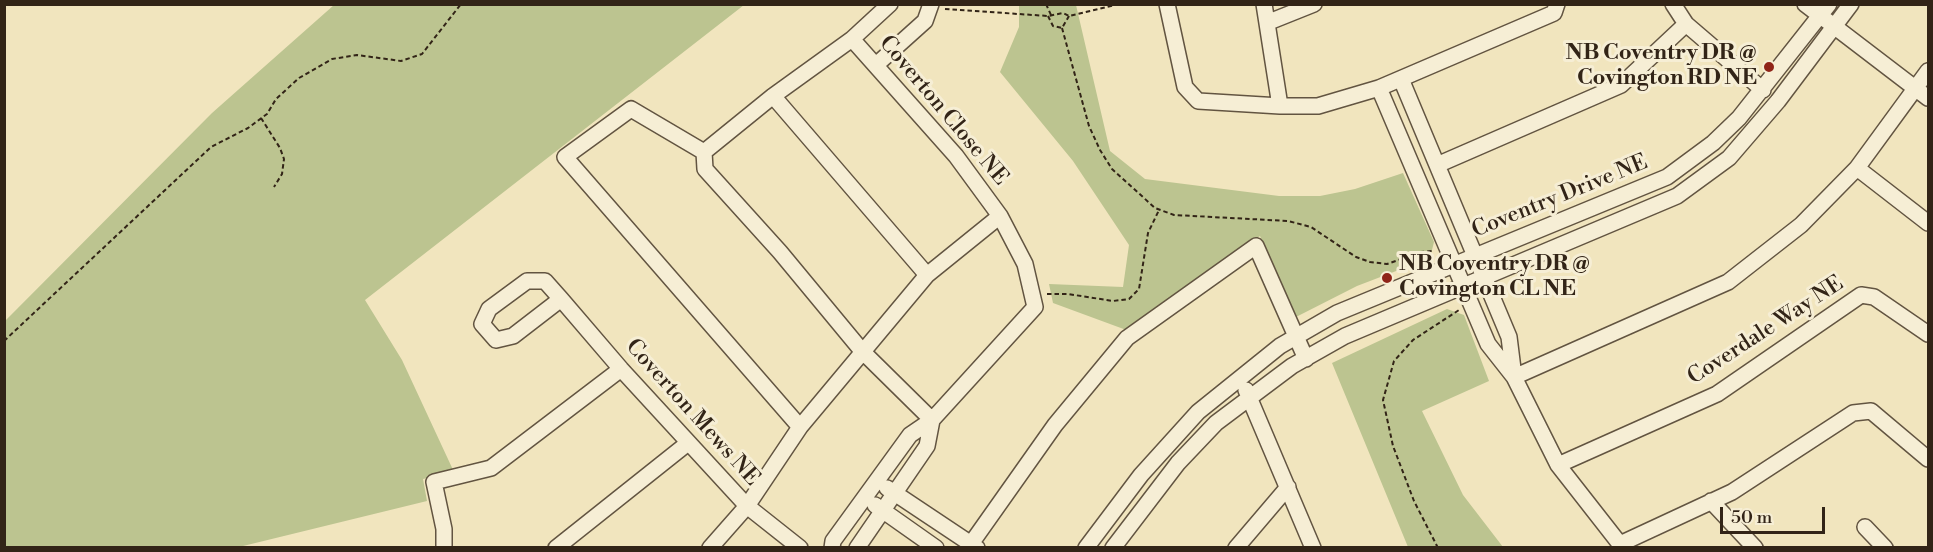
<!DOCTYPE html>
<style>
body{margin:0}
#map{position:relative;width:1933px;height:552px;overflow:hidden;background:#f1e5be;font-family:"Libre Bodoni",serif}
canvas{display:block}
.frame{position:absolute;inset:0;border:6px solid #322417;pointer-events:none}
.scale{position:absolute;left:1720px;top:507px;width:105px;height:27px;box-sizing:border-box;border:3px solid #322417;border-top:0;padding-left:8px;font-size:18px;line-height:21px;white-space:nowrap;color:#322417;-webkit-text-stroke:4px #f6eed5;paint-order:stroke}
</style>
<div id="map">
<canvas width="1933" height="552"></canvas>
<div class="frame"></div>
<div class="scale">50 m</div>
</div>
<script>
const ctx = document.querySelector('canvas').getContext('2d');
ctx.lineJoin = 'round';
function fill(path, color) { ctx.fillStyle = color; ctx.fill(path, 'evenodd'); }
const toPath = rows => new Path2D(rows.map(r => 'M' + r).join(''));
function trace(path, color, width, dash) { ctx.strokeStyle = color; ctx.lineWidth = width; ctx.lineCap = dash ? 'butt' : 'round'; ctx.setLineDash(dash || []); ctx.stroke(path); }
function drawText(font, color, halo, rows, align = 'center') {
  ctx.font = font + ' "Libre Bodoni",serif'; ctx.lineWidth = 6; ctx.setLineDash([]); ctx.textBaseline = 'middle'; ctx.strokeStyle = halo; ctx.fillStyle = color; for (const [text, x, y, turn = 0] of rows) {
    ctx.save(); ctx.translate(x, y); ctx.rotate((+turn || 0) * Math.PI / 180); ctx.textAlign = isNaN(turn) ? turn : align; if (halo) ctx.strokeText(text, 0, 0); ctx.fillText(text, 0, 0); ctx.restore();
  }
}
fill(toPath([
 [334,5,744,5,365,300,402,360,454,472,423,479,427,501,239,547,5,548,5,321,212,113],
 [1019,5,1076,5,1110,151,1145,179,1279,196,1320,196,1355,189,1403,173,1434,242,1430,258,1357,286,1294,318,1260,236,1129,331,1053,303,1049,284,1123,287,1129,245,1073,161,1000,72,1019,27],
 [1447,309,1464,315,1489,381,1422,411,1463,495,1503,547,1408,547,1332,363]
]), '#bcc490');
const minor = toPath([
 [1167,4,1185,87,1198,101,1280,106,1318,106,1379,88,1554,13,1557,4],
 [1264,4,1280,106],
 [1673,4,1686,24,1763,90],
 [1805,4,1928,98],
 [1269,22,1314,4],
 [852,39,890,4],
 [876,65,925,21,931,4],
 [1401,79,1509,337,1514,377],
 [1379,88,1488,344,1514,377,1558,465,1623,548],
 [773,96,927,275],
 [704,152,631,109,565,157,800,427],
 [1437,165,1621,85,1686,24],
 [1857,168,1928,223],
 [561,299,513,336,496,340,482,324,489,309,527,281,545,281,561,299,621,369,747,506,800,548],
 [1514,377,1728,282,1801,225,1857,168,1928,71],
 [1246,390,1313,548],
 [1558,465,1717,394,1861,295,1874,297,1928,334],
 [887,488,977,548],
 [1711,501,1755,548],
 [875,505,936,548],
 [1865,527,1885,548],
 [1620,544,1732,492,1853,413,1871,411,1928,459],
 [444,548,444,529,434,482,491,468,621,369],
 [556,548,688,443],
 [710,548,747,506,800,427,927,275,1000,216],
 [832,548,833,541,910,435,932,420,1035,307,1025,264,1000,216,956,156,852,39,773,96,704,152,705,169,780,252,862,351,932,420],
 [857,548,927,446,932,420],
 [968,548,1055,425,1127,338,1256,246,1306,359],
 [1086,548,1141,475,1198,412,1280,346,1337,313,1667,177,1713,143,1739,118,1829,4],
 [1113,548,1178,463,1216,423,1292,366,1345,336,1677,196,1729,158,1778,101,1851,4],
 [1236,548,1288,487]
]);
trace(minor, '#625441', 18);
trace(toPath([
 [1046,4,1051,15],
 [945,9,1048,16,1063,13,1069,16,1119,4],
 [1048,16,1053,26,1062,28,1069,16],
 [1062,28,1089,126,1100,150,1112,169,1155,208,1174,215,1288,221,1311,227,1356,257,1370,262,1387,264,1421,252,1433,251],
 [261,118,280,148,284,159,282,174,274,187],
 [1047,294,1068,294,1113,301,1129,299,1139,289,1148,233,1159,210],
 [4,341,211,147,248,128,267,114,276,99,299,78,332,59,357,55,401,61,422,54,461,4],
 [1438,548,1414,501,1393,446,1383,400,1394,361,1413,340,1459,310]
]), '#322417', 2, [4.5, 3]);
trace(minor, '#f6eed5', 15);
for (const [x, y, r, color] of [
 [1769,67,6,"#8f2418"],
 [1387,278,6,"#8f2418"]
]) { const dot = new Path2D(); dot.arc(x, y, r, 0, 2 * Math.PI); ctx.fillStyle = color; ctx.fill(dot); trace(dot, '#f6eed5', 2); }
drawText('bold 22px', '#322417', '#f6eed5', [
 ["NB Coventry DR @",1757,54],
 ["Covington RD NE",1757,79],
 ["NB Coventry DR @",1399,265,"left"],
 ["Covington CL NE",1399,290,"left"]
], 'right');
drawText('22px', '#322417', '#f6eed5', [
 ["Coverton Close NE",943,111,50],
 ["Coventry Drive NE",1560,197,-22],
 ["Coverdale Way NE",1766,331,-33],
 ["Coverton Mews NE",692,413,48]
]);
</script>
